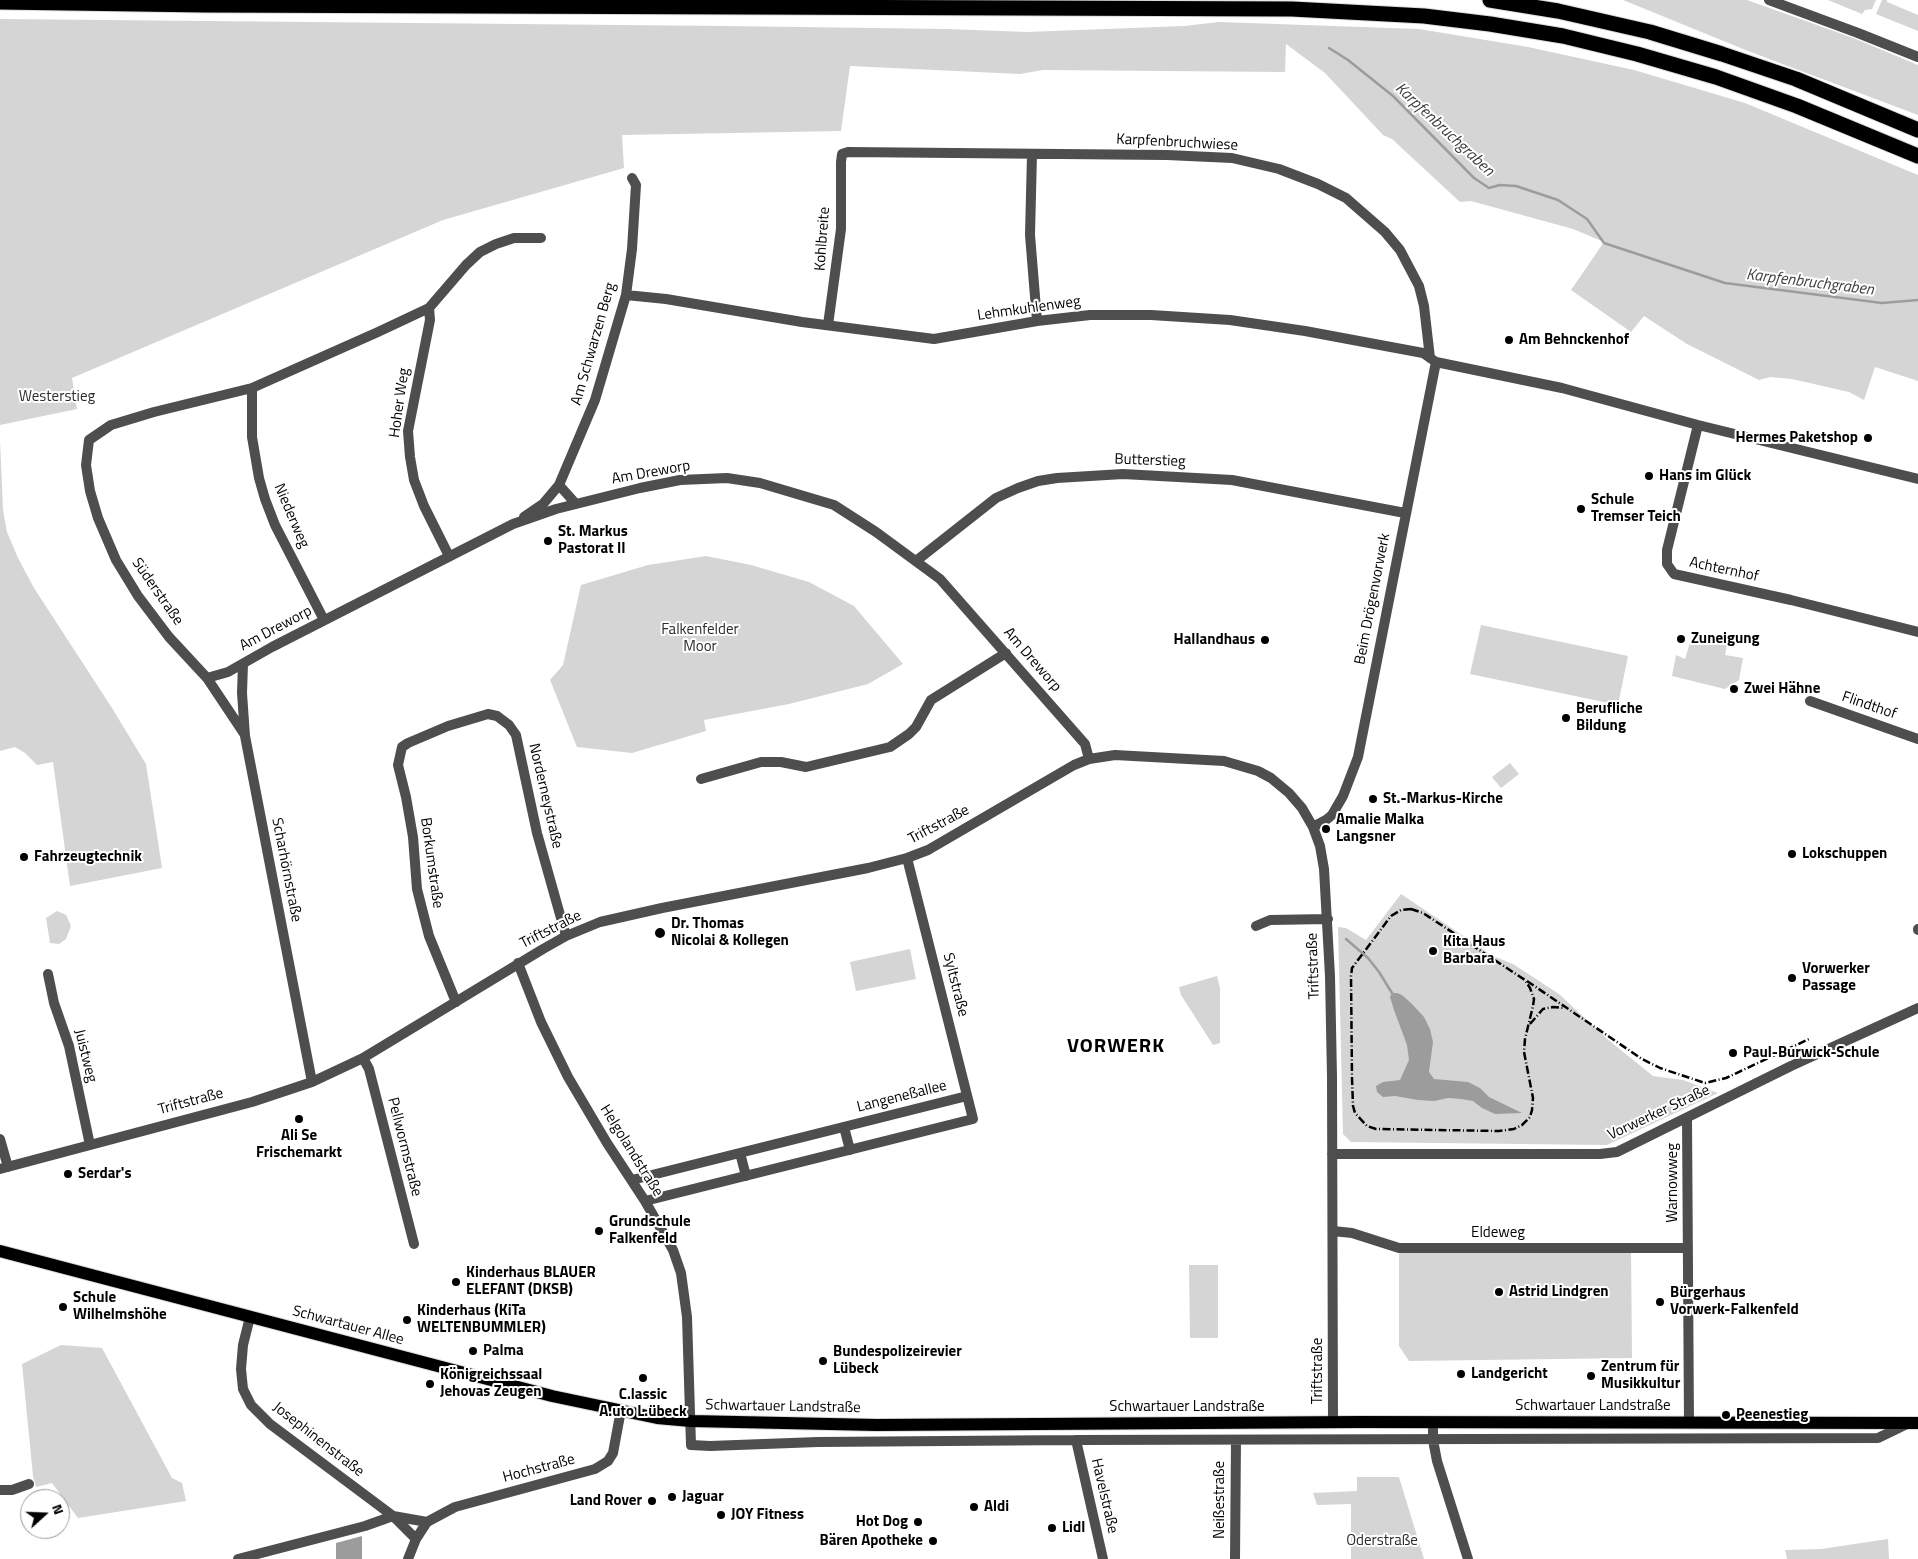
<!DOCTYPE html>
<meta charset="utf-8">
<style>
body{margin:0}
#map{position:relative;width:1918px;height:1559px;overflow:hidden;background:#fff;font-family:"Titillium Web",sans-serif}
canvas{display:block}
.north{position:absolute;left:20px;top:1489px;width:50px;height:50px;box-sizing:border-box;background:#fff;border:1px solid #999;border-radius:50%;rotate:70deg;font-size:14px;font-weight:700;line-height:20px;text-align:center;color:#000}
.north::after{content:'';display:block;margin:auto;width:18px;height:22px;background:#000;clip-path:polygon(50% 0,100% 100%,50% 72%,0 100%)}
</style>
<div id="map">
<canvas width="1918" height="1559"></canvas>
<div class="north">N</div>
</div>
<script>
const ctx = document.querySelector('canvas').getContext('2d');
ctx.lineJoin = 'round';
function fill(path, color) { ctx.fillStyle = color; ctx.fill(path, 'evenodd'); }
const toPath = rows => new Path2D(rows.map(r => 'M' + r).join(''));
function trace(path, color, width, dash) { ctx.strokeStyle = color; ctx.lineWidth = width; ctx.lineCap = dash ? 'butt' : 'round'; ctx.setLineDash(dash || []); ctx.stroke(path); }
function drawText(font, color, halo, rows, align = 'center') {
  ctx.font = font + ' "Titillium Web",sans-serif'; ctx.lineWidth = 4; ctx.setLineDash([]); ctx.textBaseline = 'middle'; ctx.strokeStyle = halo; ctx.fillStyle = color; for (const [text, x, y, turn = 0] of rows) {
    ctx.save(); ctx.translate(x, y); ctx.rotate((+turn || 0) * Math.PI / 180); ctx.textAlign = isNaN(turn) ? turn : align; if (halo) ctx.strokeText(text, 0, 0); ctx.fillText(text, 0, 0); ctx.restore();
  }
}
fill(toPath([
 [1623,0,1747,0,1856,39,1918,65,1918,115,1748,51],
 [1828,0,1876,0,1872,9,1865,10,1862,14],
 [1882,0,1887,0,1887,2,1918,15,1918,31,1876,14],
 [0,19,725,26,947,29,1027,32,1184,26,1219,22,1419,29,1528,47,1634,70,1745,103,1918,175,1918,381,1875,367,1864,400,1849,392,1792,379,1770,377,1759,380,1687,344,1644,316,1631,332,1571,290,1604,242,1573,229,1471,201,1460,202,1392,139,1383,135,1325,73,1286,44,1285,72,1043,70,1020,74,850,66,841,131,622,135,624,168,443,220,72,378,77,409,0,425],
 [0,440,3,510,7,532,18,558,34,588,112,708,146,764,162,868,70,886,53,762,37,765,25,753,15,747,0,751],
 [706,556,751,565,809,582,854,606,903,664,868,684,789,704,704,720,706,731,632,753,577,747,550,680,563,665,581,585,648,565],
 [1481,625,1628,656,1618,705,1470,674],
 [1691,639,1727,645,1725,655,1743,658,1739,680,1725,689,1672,676,1676,655,1685,659],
 [1510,763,1519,774,1501,788,1492,777],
 [1401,894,1493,956,1513,964,1559,994,1606,1038,1653,1076,1683,1080,1718,1093,1607,1145,1351,1142,1343,1134,1338,927,1346,928,1366,940],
 [57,911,66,915,71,926,66,939,59,944,50,943,46,918],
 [910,949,916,979,856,991,850,962],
 [1217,976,1220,988,1220,1043,1213,1045,1181,995,1179,987],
 [1399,1248,1631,1248,1632,1358,1409,1361,1399,1346],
 [1189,1265,1218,1265,1218,1338,1190,1338],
 [61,1345,102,1348,172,1478,182,1483,186,1501,78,1518,52,1483,36,1487,33,1476,22,1364],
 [1357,1477,1399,1477,1424,1559,1351,1559,1351,1504,1317,1505,1313,1493,1357,1491],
 [1888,1539,1889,1559,1787,1559,1785,1550,1821,1549]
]), '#d5d5d5');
fill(toPath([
 [1392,993,1397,993,1402,995,1411,1003,1424,1017,1430,1029,1433,1042,1429,1072,1434,1079,1468,1082,1480,1088,1489,1097,1522,1113,1495,1114,1482,1108,1473,1101,1461,1099,1448,1098,1434,1101,1418,1100,1395,1096,1383,1097,1377,1092,1376,1086,1383,1082,1400,1080,1409,1060,1407,1045,1394,1010,1390,997],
 [362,1536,362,1559,336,1559,336,1543]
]), '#9c9c9c');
trace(toPath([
 [1329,48,1348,60,1393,96,1474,178,1489,188,1500,185,1516,186,1558,200,1587,219,1604,243,1725,283,1882,303,1918,300],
 [1346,939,1368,958,1379,972,1392,993]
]), '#9c9c9c', 2.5);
const major = toPath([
 [0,1251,552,1396,657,1418,691,1421,876,1425,1359,1422,1918,1423]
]);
const highway = toPath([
 [1490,0,1558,11,1650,32,1722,54,1796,79,1918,130],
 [0,2,205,5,1292,9,1424,16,1490,24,1563,36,1637,54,1716,77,1797,106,1918,156]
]);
trace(major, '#dbdbdb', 14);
trace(highway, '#dbdbdb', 17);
trace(toPath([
 [1769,0,1858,33,1918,57],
 [1032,154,1030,235,1037,321],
 [626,295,666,299,802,322,934,339,1037,321,1090,315,1151,315,1230,320,1305,331,1423,353,1436,362,1562,388,1698,425,1918,479],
 [429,308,430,320,408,431,410,457,414,480,424,506,449,556],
 [828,325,841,229,841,162,842,154,848,152,1167,155,1232,158,1279,169,1318,184,1346,198,1385,232,1400,250,1419,286,1424,306,1430,358],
 [252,388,252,437,259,478,265,499,275,525,324,620],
 [1698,425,1667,550,1667,564,1674,574,1791,600,1918,632],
 [559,485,576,504],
 [524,517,543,504,559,485,595,400,626,295,632,249,636,185,632,178],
 [916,561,996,498,1018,488,1038,481,1057,478,1123,474,1232,480,1405,513],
 [243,664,242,693,245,736,312,1082],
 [207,678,228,672,272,647,513,524,556,509,640,488,680,480,727,478,760,483,834,505,876,532,940,579,1085,744,1089,759],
 [1810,701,1918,739],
 [245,735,207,678,169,637,138,596,116,560,98,518,90,491,86,465,89,440,111,425,154,412,252,388,378,332,429,308,466,265,480,252,496,244,514,238,541,238],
 [701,779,761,762,781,762,806,767,890,747,909,734,916,727,931,700,1006,653],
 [1313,827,1326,820,1332,815,1343,796,1358,757,1436,362],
 [1256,926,1270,920,1328,919],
 [1918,929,1918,930],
 [518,963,541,1022,568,1077,607,1143,645,1201,673,1250,681,1273,687,1317,691,1445,710,1446,818,1442,1076,1440,1878,1438,1907,1424],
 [48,974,54,1003,69,1046,90,1145],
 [456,1002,429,936,417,889,413,837,406,797,398,765,402,747,408,743,448,726,488,714,497,716,509,725,516,735,537,833,566,936],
 [363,1058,369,1069,414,1244],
 [1687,1118,1689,1423],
 [844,1127,850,1150],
 [0,1139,8,1167],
 [740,1153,746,1176],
 [1332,1154,1600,1154,1617,1152,1791,1066,1918,1008],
 [0,1169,252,1102,312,1082,363,1058,543,949,566,936,600,922,662,908,868,868,907,858,928,850,1074,765,1089,759,1115,755,1224,761,1258,771,1271,778,1289,793,1302,808,1313,827,1320,846,1324,869,1330,976,1332,1077,1333,1423],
 [632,1180,967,1096],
 [645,1201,973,1119,907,858],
 [1333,1231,1352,1233,1399,1248,1688,1248],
 [250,1317,243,1345,241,1369,243,1389,251,1405,270,1424,393,1516,416,1539],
 [1433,1423,1433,1440,1437,1461,1468,1559],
 [1076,1440,1103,1559],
 [0,1490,12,1490,29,1484],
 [238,1559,365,1526,393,1516,427,1522],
 [408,1559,416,1539,427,1522,455,1507,595,1469,608,1461,613,1453,621,1410],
 [1235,1559,1236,1440]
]), '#4e4e4e', 10);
trace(major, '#000', 12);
trace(highway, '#000', 15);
trace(toPath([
 [1411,909,1423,913,1525,980,1530,988,1534,999,1533,1006,1525,1039,1524,1052,1533,1098,1532,1110,1530,1117,1522,1125,1514,1129,1499,1131,1376,1129,1367,1126,1355,1113,1353,1106,1352,1078,1351,976,1352,968,1391,916,1401,910,1411,909],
 [1527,981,1642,1059,1660,1068,1705,1083,1726,1078,1809,1039],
 [1530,1024,1543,1009,1553,1007,1565,1008]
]), '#000', 2.5, [8, 2.5, 1, 2.5]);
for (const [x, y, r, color] of [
 [1509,340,5,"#000"],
 [1868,438,5,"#000"],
 [1649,476,5,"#000"],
 [1581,509,5,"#000"],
 [548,541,5,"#000"],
 [1681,639,5,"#000"],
 [1265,640,5,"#000"],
 [1734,689,5,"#000"],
 [1566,718,5,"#000"],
 [1373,799,5,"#000"],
 [1326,829,5,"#000"],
 [1792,854,5,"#000"],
 [24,857,5,"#000"],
 [660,933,6,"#000"],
 [1433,951,5,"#000"],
 [1792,978,5,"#000"],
 [1733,1053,5,"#000"],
 [299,1119,5,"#000"],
 [68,1174,5,"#000"],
 [599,1231,5,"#000"],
 [456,1282,5,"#000"],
 [1499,1292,5,"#000"],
 [1660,1302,5,"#000"],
 [63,1307,5,"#000"],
 [407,1320,5,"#000"],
 [473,1351,5,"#000"],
 [823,1361,5,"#000"],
 [1461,1374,5,"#000"],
 [1591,1376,5,"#000"],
 [643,1378,5,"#000"],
 [430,1384,5,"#000"],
 [1726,1415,5,"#000"],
 [672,1497,5,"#000"],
 [652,1501,5,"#000"],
 [974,1507,5,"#000"],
 [721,1515,5,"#000"],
 [918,1522,5,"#000"],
 [1052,1528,5,"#000"],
 [933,1541,5,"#000"]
]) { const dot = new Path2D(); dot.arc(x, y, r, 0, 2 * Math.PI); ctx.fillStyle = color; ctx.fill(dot); trace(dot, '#fff', 2); }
drawText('15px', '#000', '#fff', [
 ["Karpfenbruchwiese",1177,143,3],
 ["Kohlbreite",823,239,-86],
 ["Lehmkuhlenweg",1029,309,-8],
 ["Am Schwarzen Berg",594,344,-74],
 ["Hoher Weg",400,403,-82],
 ["Butterstieg",1150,461,2],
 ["Am Dreworp",651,473,-10],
 ["Niederweg",291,516,67],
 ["Achternhof",1724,570,12],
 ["Süderstraße",157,592,55],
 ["Beim Drögenvorwerk",1373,599,-79],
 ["Am Dreworp",276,629,-28],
 ["Am Dreworp",1032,660,49],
 ["Flindthof",1869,706,19],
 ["Norderneystraße",545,796,77],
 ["Triftstraße",939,825,-28],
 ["Borkumstraße",431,863,82],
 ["Scharhörnstraße",286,870,79],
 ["Triftstraße",551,930,-27],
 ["Triftstraße",1314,966,-92],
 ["Syltstraße",955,985,76],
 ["Juistweg",85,1056,76],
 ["Langeneßallee",902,1097,-14],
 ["Triftstraße",191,1102,-15],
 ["Vorwerker Straße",1659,1113,-25],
 ["Pellwormstraße",404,1147,76],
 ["Helgolandstraße",631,1151,58],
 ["Warnowweg",1673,1183,-90],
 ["Eldeweg",1498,1233],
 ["Schwartauer Allee",348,1326,15],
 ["Triftstraße",1318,1371,-90],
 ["Schwartauer Landstraße",1593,1406],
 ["Schwartauer Landstraße",783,1407,1],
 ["Schwartauer Landstraße",1187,1407],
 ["Josephinenstraße",318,1440,38],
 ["Hochstraße",539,1469,-15],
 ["Havelstraße",1104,1496,77],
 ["Neißestraße",1220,1500,-90]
]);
drawText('bold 15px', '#000', '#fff', [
 ["Am Behnckenhof",1519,340],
 ["Hermes Paketshop",1858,438,"right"],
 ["Hans im Glück",1659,476],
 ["Schule",1591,500],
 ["Tremser Teich",1591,517],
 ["St. Markus",558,532],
 ["Pastorat II",558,549],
 ["Zuneigung",1691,639],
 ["Hallandhaus",1255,640,"right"],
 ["Zwei Hähne",1744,689],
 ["Berufliche",1576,709],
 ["Bildung",1576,726],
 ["St.-Markus-Kirche",1383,799],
 ["Amalie Malka",1336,820],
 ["Langsner",1336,837],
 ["Lokschuppen",1802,854],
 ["Fahrzeugtechnik",34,857],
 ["Dr. Thomas",671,924],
 ["Nicolai & Kollegen",671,941],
 ["Kita Haus",1443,942],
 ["Barbara",1443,959],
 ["Vorwerker",1802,969],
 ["Passage",1802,986],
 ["Paul-Burwick-Schule",1743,1053],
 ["Ali Se",299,1136,"center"],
 ["Frischemarkt",299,1153,"center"],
 ["Serdar's",78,1174],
 ["Grundschule",609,1222],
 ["Falkenfeld",609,1239],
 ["Kinderhaus BLAUER",466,1273],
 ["ELEFANT (DKSB)",466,1290],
 ["Astrid Lindgren",1509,1292],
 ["Bürgerhaus",1670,1293],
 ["Vorwerk-Falkenfeld",1670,1310],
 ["Schule",73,1298],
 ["Wilhelmshöhe",73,1315],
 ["Kinderhaus (KiTa",417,1311],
 ["WELTENBUMMLER)",417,1328],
 ["Palma",483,1351],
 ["Bundespolizeirevier",833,1352],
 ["Lübeck",833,1369],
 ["Zentrum für",1601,1367],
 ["Musikkultur",1601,1384],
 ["Landgericht",1471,1374],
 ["Königreichssaal",440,1375],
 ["Jehovas Zeugen",440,1392],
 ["C.lassic",643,1395,"center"],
 ["A.uto L.übeck",643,1412,"center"],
 ["Peenestieg",1736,1415],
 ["Jaguar",682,1497],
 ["Land Rover",642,1501,"right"],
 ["Aldi",984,1507],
 ["JOY Fitness",731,1515],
 ["Hot Dog",908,1522,"right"],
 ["Lidl",1062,1528],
 ["Bären Apotheke",923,1541,"right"]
], 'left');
drawText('15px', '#2c2c2c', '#fff', [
 ["Westerstieg",57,397],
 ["Falkenfelder",700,630],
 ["Moor",700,647],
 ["Oderstraße",1382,1541]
]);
drawText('italic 16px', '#3d3d3d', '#fff', [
 ["Karpfenbruchgraben",1444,130,43],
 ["Karpfenbruchgraben",1810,283,7]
]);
ctx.letterSpacing = '1px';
drawText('bold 20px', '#000', '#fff', [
 ["VORWERK",1116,1047]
]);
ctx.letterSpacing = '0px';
</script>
